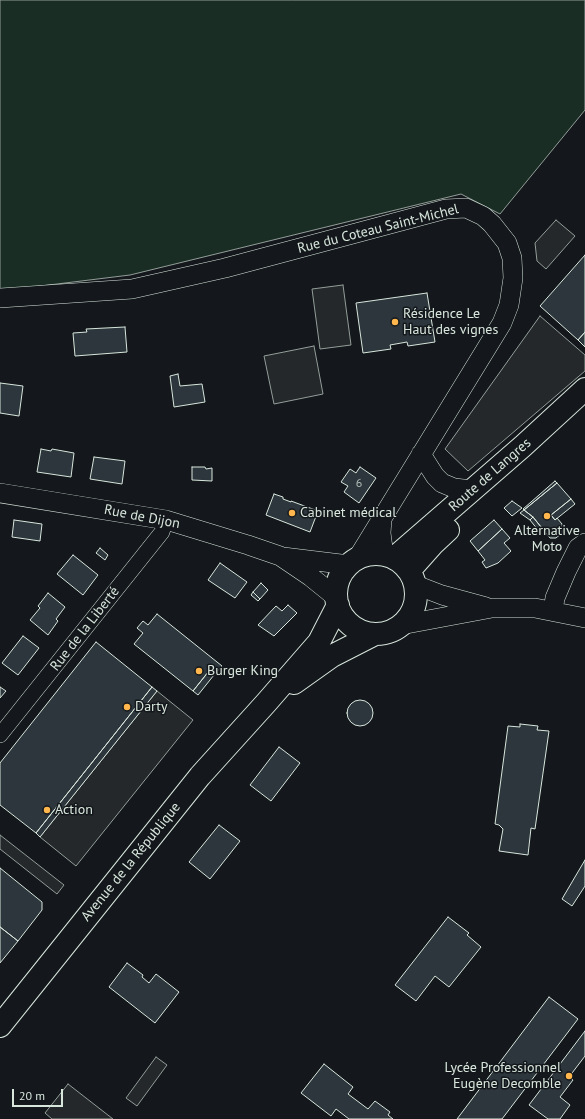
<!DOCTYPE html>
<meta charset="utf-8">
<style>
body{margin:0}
#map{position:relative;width:585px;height:1119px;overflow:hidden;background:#14181c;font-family:"PT Sans",sans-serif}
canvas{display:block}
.scale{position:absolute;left:12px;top:1089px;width:51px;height:18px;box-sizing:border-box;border:2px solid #d8e6dc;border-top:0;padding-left:5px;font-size:12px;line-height:14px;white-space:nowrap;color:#d8e6dc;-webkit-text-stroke:3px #14181c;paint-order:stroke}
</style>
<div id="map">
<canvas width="585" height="1119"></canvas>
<div class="scale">20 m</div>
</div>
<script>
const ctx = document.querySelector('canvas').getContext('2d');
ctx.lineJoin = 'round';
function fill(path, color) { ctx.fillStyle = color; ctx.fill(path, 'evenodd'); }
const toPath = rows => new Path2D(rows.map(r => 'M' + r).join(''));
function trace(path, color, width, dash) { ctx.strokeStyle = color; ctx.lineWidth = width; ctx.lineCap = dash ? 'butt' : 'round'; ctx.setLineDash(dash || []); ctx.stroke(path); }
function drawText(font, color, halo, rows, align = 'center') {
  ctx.font = font + ' "PT Sans",sans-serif'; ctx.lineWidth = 3; ctx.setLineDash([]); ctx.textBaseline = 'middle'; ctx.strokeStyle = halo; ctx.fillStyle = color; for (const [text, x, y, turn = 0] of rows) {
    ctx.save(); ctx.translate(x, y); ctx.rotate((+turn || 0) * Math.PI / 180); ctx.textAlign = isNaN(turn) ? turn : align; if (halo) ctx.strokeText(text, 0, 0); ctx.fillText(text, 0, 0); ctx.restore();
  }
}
const green = toPath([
 [0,0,585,0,585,110,500,214,461,194,130,275,0,291,0,0]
]);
fill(green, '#1a2d24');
trace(green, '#939e99', 1);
const parking = toPath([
 [556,220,575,236,546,269,537,261,535,243,556,220],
 [343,285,351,345,320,349,312,289,343,285],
 [540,316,585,355,585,371,468,471,445,449,540,316],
 [314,346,323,394,274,404,264,356,314,346],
 [157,691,193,720,76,866,40,837,157,691],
 [0,835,64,885,57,894,0,849,0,835],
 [156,1057,167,1065,137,1106,126,1098,156,1057],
 [68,1084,113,1119,52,1119,45,1113,68,1084]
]);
fill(parking, '#24282b');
trace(parking, '#939e99', 1);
const building = toPath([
 [585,255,585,332,578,340,540,306,585,255],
 [427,293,435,342,408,346,407,342,390,345,391,349,363,353,356,303,427,293],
 [125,327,127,352,75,356,73,333,87,332,86,329,125,327],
 [585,332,585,347,578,340,585,332],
 [178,374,180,386,202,384,205,402,174,407,170,376,178,374],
 [0,383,23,386,19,416,0,413,0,383],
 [41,449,51,451,52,449,74,453,71,477,37,472,41,449],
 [94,457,125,461,122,484,90,479,94,457],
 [192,467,205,467,206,469,212,468,212,481,192,480,192,467],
 [360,467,376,478,359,503,344,492,348,486,341,482,350,469,356,473,360,467],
 [555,481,557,483,524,510,523,509,555,481],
 [557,483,571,499,551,515,555,520,557,518,562,524,563,532,556,538,550,538,533,517,524,510,557,483],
 [274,494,283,497,283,499,291,502,291,501,318,511,310,532,266,515,274,494],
 [571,499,575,504,555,520,551,515,571,499],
 [512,501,522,508,512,516,504,508,512,501],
 [524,510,533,517,530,520,520,513,524,510],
 [533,517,541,527,538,530,530,520,533,517],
 [14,520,42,524,40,541,12,537,14,520],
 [494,520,502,529,478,551,470,541,494,520],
 [502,529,510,538,504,543,511,551,498,563,486,568,482,562,485,560,478,551,502,529],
 [100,548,108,555,105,560,96,553,100,548],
 [73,555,98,575,83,595,57,574,73,555],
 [220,563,247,582,235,598,208,580,220,563],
 [261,583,268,590,260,599,253,592,261,583],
 [253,592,260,599,258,601,251,595,253,592],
 [48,593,65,607,56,619,58,621,48,635,30,620,40,608,38,606,48,593],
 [288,605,297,613,274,636,258,625,276,606,282,611,288,605],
 [157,614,222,666,214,675,209,671,193,691,134,644,143,633,137,628,143,621,148,625,157,614],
 [23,636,39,648,18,675,2,663,23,636],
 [96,642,152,687,36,833,0,805,0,763,96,642],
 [209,671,214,675,198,695,193,691,209,671],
 [0,687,6,691,0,698,0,687],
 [152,687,157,691,40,837,36,833,152,687],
 '347 713a13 13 0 1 1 26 0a13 13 0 1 1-26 0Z',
 [520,724,538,726,537,730,549,731,535,829,531,828,528,855,499,851,503,829,499,825,495,824,508,726,520,727,520,724],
 [279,747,300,763,271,801,250,785,279,747],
 [219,825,240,841,210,879,189,862,219,825],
 [585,860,585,886,572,906,562,899,585,860],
 [0,868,42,902,42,910,18,941,0,927,0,868],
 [448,917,469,933,467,935,481,947,449,987,435,976,416,1001,395,985,448,917],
 [0,927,18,941,0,963,0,927],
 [127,963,143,975,142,977,149,983,156,974,179,992,155,1023,109,987,127,963],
 [549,997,578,1019,502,1119,457,1119,549,997],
 [585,1031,585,1056,569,1077,573,1080,560,1097,570,1105,560,1119,548,1119,529,1105,585,1031],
 [324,1064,353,1087,348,1094,368,1109,375,1101,390,1112,388,1115,393,1119,349,1119,336,1109,331,1116,301,1093,324,1064]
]);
fill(building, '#2c363c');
trace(building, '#d8e6dc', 1);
const minor = toPath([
 [0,735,162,532,166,520]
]);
const tertiary = toPath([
 [0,298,132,289,225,268,446,209,466,208,483,216,492,224,507,243,512,258,513,278,509,305,502,323,357,559],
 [421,454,435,476,442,483,454,488,472,490],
 [0,493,166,520,248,545,280,556,311,577,337,598],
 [382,519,381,533,384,556],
 [283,557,349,565],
 [416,585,442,595,486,607],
 [553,611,555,598,566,572,578,548,585,543],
 [401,625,492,608,535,608,585,618]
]);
const primary = toPath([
 '336 594a40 40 0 1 1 80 0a40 40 0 1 1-80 0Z',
 [394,558,523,446,585,389],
 [409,571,433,544,448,530],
 [294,683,332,656,375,634],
 [0,1026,200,776,266,703,319,642,338,605]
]);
trace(minor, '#d8e6dc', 16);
trace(tertiary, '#d8e6dc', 20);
trace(primary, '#d8e6dc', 24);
trace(minor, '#14181c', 15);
trace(tertiary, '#14181c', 19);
trace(primary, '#14181c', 22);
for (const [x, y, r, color] of [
 [395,322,4,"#ffb74d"],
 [292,513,4,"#ffb74d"],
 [547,516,4,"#ffb74d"],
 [199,671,4,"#ffb74d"],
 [127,707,4,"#ffb74d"],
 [47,810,4,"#ffb74d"],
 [569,1076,4,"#ffb74d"]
]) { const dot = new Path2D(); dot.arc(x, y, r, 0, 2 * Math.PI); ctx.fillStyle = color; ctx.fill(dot); trace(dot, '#14181c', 1.5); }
drawText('12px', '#adbab4', null, [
 ["6",359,484]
]);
drawText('14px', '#d8e6dc', '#14181c', [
 ["Rue du Coteau Saint-Michel",378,229,-14],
 ["Route de Langres",490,475,-41],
 ["Rue de Dijon",142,517,11],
 ["Rue de la Liberté",85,629,-52],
 ["Avenue de la République",131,862,-51]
]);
drawText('14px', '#d8e6dc', '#14181c', [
 ["Résidence Le",403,314],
 ["Haut des vignes",403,330],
 ["Cabinet médical",300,513],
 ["Alternative",547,531,"center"],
 ["Moto",547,547,"center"],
 ["Burger King",207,671],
 ["Darty",135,707],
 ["Action",55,810],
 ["Lycée Professionnel",561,1068,"right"],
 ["Eugène Decomble",561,1084,"right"]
], 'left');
</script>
